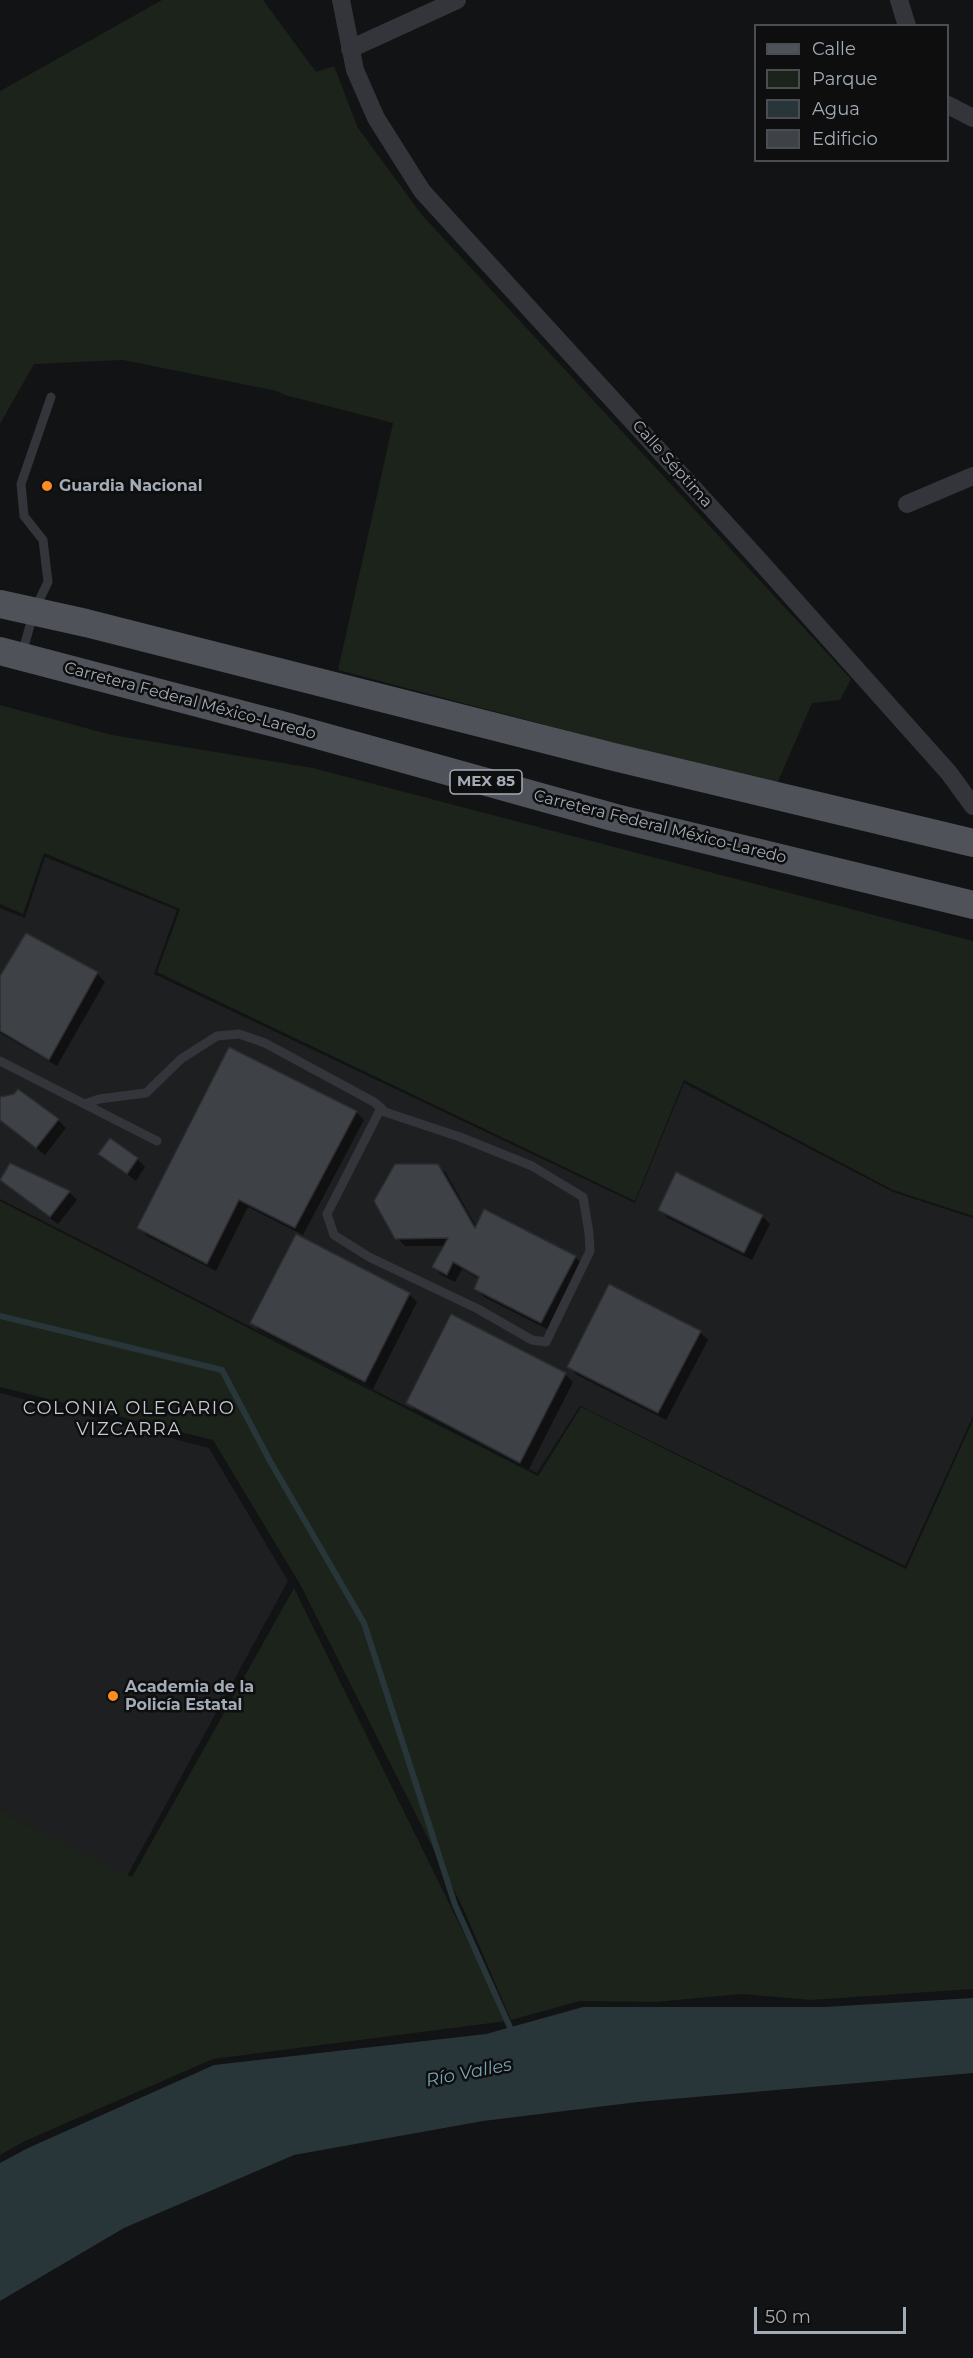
<!DOCTYPE html>
<meta charset="utf-8">
<style>
body{margin:0}
#map{position:relative;width:973px;height:2358px;overflow:hidden;background:#121314;font-family:Montserrat,sans-serif}
canvas{display:block}
.legend{position:absolute;left:754px;top:24px;width:195px;height:138px;box-sizing:border-box;background:#0e0e0f;border:2px solid #4a4d52;margin:0;padding:8px 10px;list-style:none;font-size:18px;color:#a3acb6}
.legend li{display:flex;align-items:center;gap:12px;height:30px}
.legend b{width:30px;border:2px solid #4a4d52}
.scale{position:absolute;left:754px;top:2307px;width:152px;height:27px;box-sizing:border-box;border:3px solid #a3acb6;border-top:0;padding-left:8px;font-size:18px;line-height:21px;white-space:nowrap;color:#a3acb6;-webkit-text-stroke:4px #0e0e0f;paint-order:stroke}
</style>
<div id="map">
<canvas width="973" height="2358"></canvas>
<ul class="legend">
<li><b style="height:8px;background:#4f5359"></b>Calle</li>
<li><b style="height:16px;background:#1b231a"></b>Parque</li>
<li><b style="height:16px;background:#283539"></b>Agua</li>
<li><b style="height:16px;background:#3e4145"></b>Edificio</li>
</ul>
<div class="scale">50 m</div>
</div>
<script>
const ctx = document.querySelector('canvas').getContext('2d');
ctx.lineJoin = 'round';
function fill(path, color) { ctx.fillStyle = color; ctx.fill(path, 'evenodd'); }
const toPath = rows => new Path2D(rows.map(r => 'M' + r).join(''));
function trace(path, color, width, dash) { ctx.strokeStyle = color; ctx.lineWidth = width; ctx.lineCap = dash ? 'butt' : 'round'; ctx.setLineDash(dash || []); ctx.stroke(path); }
function drawText(font, color, halo, rows, align = 'center') {
  ctx.font = font + ' Montserrat,sans-serif'; ctx.lineWidth = 5; ctx.setLineDash([]); ctx.textBaseline = 'middle'; ctx.strokeStyle = halo; ctx.fillStyle = color; for (const [text, x, y, turn = 0] of rows) {
    ctx.save(); ctx.translate(x, y); ctx.rotate((+turn || 0) * Math.PI / 180); ctx.textAlign = isNaN(turn) ? turn : align; if (halo) ctx.strokeText(text, 0, 0); ctx.fillText(text, 0, 0); ctx.restore();
  }
}
fill(toPath([
 [45,857,177,910,154,974,635,1203,684,1083,893,1192,973,1218,973,1416,905,1566,580,1406,537,1473,0,1199,0,908,25,918],
 [0,1393,209,1448,288,1581,127,1876,0,1810]
]), '#1e1f21');
fill(toPath([
 [162,0,263,0,316,72,334,66,358,128,422,215,851,679,840,700,812,703,776,786,338,670,393,423,285,395,277,391,123,360,34,364,0,424,0,91],
 [0,705,112,735,313,768,973,941,973,1216,893,1190,684,1080,635,1201,157,972,180,909,44,853,23,914,0,904],
 [0,1201,538,1476,581,1407,906,1569,973,1420,973,1989,811,2000,742,1994,655,2002,580,2001,511,2020,463,1908,301,1586,213,1440,0,1387],
 [294,1588,507,2021,213,2059,25,2141,0,2155,0,1810,132,1877]
]), '#1b231a');
fill(toPath([
 [973,1998,973,2073,638,2102,483,2121,294,2155,124,2228,0,2301,0,2163,28,2148,214,2065,486,2034,583,2007,824,2007]
]), '#283539');
fill(toPath([
 [97,974,105,982,57,1066,0,1033,0,979],
 [15,1096,58,1120,66,1128,45,1155,0,1120,0,1097],
 [356,1112,364,1120,303,1235,248,1207,216,1271,147,1236,139,1228],
 [100,1154,137,1159,145,1167,136,1181],
 [437,1165,446,1173,477,1228,575,1257,583,1265,549,1330,484,1297,476,1289,479,1279,462,1269,455,1282,441,1275,434,1267,446,1246,405,1246,397,1238],
 [10,1187,69,1192,77,1200,58,1224],
 [660,1210,762,1216,770,1224,752,1260,668,1218],
 [610,1286,700,1332,708,1340,666,1420,577,1375,569,1367],
 [409,1294,417,1302,373,1389,260,1331,252,1323],
 [565,1374,573,1382,529,1469,416,1411,408,1403]
]), '#0007');
trace(toPath([
 [0,1316,222,1370,270,1461,364,1623,455,1905,513,2034]
]), '#283539', 6);
const building = toPath([
 [26,933,98,972,49,1060,0,1031,0,976,26,933],
 [229,1047,357,1111,295,1228,239,1200,207,1264,137,1228,229,1047],
 [18,1089,59,1119,36,1148,0,1120,0,1097,14,1094,18,1089],
 [110,1138,138,1158,127,1174,98,1154,110,1138],
 [10,1163,70,1191,50,1217,0,1180,10,1163],
 [395,1164,438,1164,475,1228,484,1209,576,1256,541,1323,474,1289,479,1277,453,1262,447,1275,432,1267,448,1238,395,1239,374,1201,395,1164],
 [676,1172,763,1215,744,1253,658,1210,676,1172],
 [296,1234,410,1293,365,1382,250,1323,296,1234],
 [609,1284,701,1331,658,1413,567,1367,609,1284],
 [451,1314,566,1373,520,1463,406,1403,451,1314]
]);
fill(building, '#3e4145');
trace(building, '#2c2d31', 1.5);
trace(toPath([
 [22,654,34,611,48,582,43,540,24,516,21,484,51,397],
 [0,1061,157,1141],
 [85,1104,99,1099,146,1093,181,1059,217,1036,239,1034,265,1043,374,1102,381,1108,385,1112,460,1137,532,1166,583,1197,589,1233,590,1251,546,1342,532,1340,478,1309,369,1257,334,1235,327,1214,381,1108]
]), '#33353a', 9);
trace(toPath([
 [341,0,355,70,376,118,422,191,758,559,949,773,973,806],
 [899,0,907,26],
 [350,49,457,0],
 [948,105,973,118],
 [907,504,973,476]
]), '#33353a', 18);
trace(toPath([
 [0,604,86,623,614,757,973,843],
 [0,651,278,724,616,818,973,905]
]), '#4f5359', 28);
for (const [x, y, r, color] of [
 [47,486,6,"#ff8c20"],
 [113,1696,6,"#ff8c20"]
]) { const dot = new Path2D(); dot.arc(x, y, r, 0, 2 * Math.PI); ctx.fillStyle = color; ctx.fill(dot); trace(dot, '#0e0e0f', 2); }
for (const [x, y, w] of [
 [486,782,72]
]) { const box = new Path2D(); box.roundRect(x - w / 2, y - 12, w, 24, 4.5); ctx.fillStyle = '#0e0e0f'; ctx.fill(box); trace(box, '#a3acb6', 1.5); }
drawText('bold 15px', '#a3acb6', null, [
 ["MEX 85",486,782]
]);
drawText('16px', '#a3acb6', '#0e0e0f', [
 ["Calle Séptima",672,464,48],
 ["Carretera Federal México-Laredo",190,701,15],
 ["Carretera Federal México-Laredo",660,827,14]
]);
drawText('bold 16px', '#a3acb6', '#0e0e0f', [
 ["Guardia Nacional",59,486],
 ["Academia de la",125,1687],
 ["Policía Estatal",125,1705]
], 'left');
ctx.letterSpacing = '1.5px';
drawText('18px', '#c4cad2', '#0e0e0f', [
 ["COLONIA OLEGARIO",129,1409],
 ["VIZCARRA",129,1430]
]);
ctx.letterSpacing = '0px';
drawText('italic 18px', '#76a3b5', '#0e0e0f', [
 ["Río Valles",469,2073,-11]
]);
</script>
